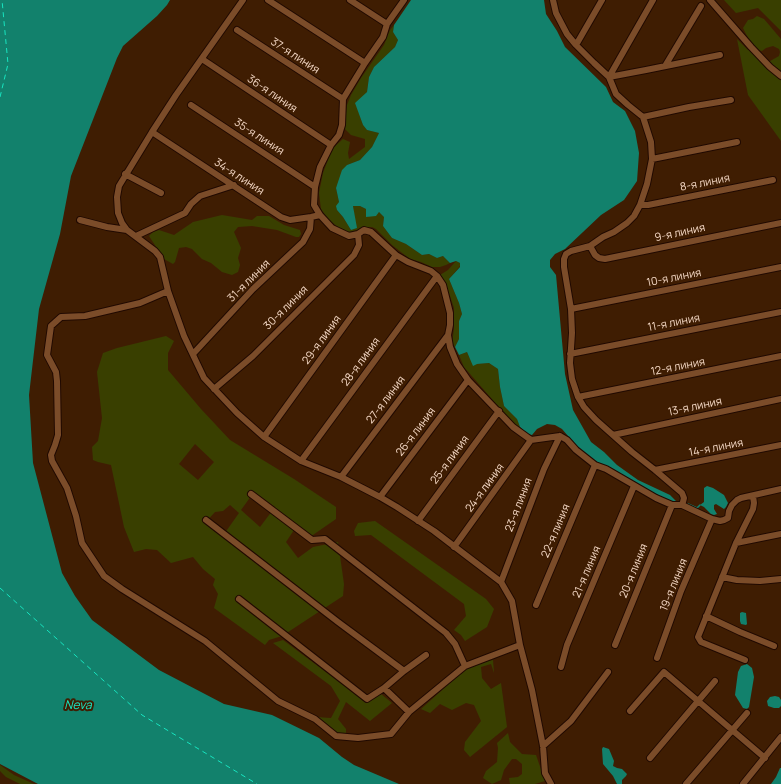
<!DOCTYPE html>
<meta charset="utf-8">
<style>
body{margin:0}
canvas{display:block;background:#3f1d02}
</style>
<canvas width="781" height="784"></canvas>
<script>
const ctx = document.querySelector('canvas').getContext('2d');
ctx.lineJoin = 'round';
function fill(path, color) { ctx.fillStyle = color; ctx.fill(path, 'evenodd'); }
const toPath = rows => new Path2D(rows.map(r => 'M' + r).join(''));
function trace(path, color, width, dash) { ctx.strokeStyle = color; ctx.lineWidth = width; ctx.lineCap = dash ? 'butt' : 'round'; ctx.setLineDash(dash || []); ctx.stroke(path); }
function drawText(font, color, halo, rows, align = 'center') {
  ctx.font = font + ' Manrope,sans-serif'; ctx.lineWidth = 4; ctx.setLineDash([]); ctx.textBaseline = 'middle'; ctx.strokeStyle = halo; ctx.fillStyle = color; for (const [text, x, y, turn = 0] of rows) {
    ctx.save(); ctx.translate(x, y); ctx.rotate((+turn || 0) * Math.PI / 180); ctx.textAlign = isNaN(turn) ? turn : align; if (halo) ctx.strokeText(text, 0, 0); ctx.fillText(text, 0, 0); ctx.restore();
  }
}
fill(toPath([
 [724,0,781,0,781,31,758,8,736,13],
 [757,16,764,19,781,39,781,141,748,95,737,39,747,49,757,55,765,64,779,56,780,52,779,49,773,46,766,48,762,51,758,50,752,44,746,34,743,28,748,20,753,19],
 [394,25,393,32,398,40,395,47,374,67,369,77,367,92,356,104,363,125,367,130,379,133,372,147,360,160,347,165,336,188,339,202,337,210,343,217,351,230,356,228,353,206,360,206,366,209,366,217,379,212,384,217,383,226,392,238,406,244,422,255,429,254,437,258,443,256,450,263,446,265,440,267,432,267,421,262,410,259,392,245,376,229,372,227,365,227,359,231,348,233,339,228,328,219,321,209,319,193,323,173,329,157,334,147,343,139,350,142,348,153,349,159,365,147,365,139,351,135,344,128,347,105,351,95,361,78,384,45,390,30],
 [222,215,252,220,257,216,269,216,284,225,300,230,301,234,299,237,296,237,277,230,252,226,238,227,234,232,241,248,238,258,240,265,238,272,232,275,222,272,211,263,202,259,192,249,186,247,179,248,175,262,173,264,164,259,149,236,153,232,159,230,174,235,193,222],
 [456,261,460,263,460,266,449,279,459,303,462,314,459,321,459,339,455,347,452,343,454,329,454,308,447,287,440,275,448,270],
 [166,336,174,341,168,353,168,370,201,409,230,440,294,479,336,507,336,519,310,537,294,530,286,542,298,558,313,547,338,542,344,584,343,596,282,636,269,640,265,645,214,608,218,594,213,585,215,579,203,569,193,557,171,563,157,550,146,549,134,552,124,527,111,465,98,462,93,460,92,447,98,441,102,418,97,372,103,353,117,348],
 [195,444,214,462,198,480,179,464],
 [254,492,275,507,260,527,241,510],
 [230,505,239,513,222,537,205,523,215,512,223,511],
 [467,352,469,357,477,364,489,363,498,369,500,387,504,406,517,419,520,427,518,429,464,367,459,355],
 [375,521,486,599,494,609,487,627,465,641,461,635,454,630,466,616,464,604,371,535,355,536,354,531,358,523],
 [283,640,366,702,381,694,392,703,370,721,346,702,338,719,346,729,346,734,336,733,316,717,331,718,340,701,331,686,273,643],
 [493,660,494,673,491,664,481,667,482,678,491,689,501,683,507,727,470,757,464,750,465,742,481,721,474,705,466,703,452,710,440,704,430,713,421,709,469,666,481,662],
 [508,733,510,742,522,754,536,755,545,781,535,784,510,784,509,778,518,777,522,774,522,764,516,759,512,759,504,770,501,780,492,784,483,778,486,771,497,762,498,748,497,743],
 [0,765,14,775,34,784,20,784,6,777,0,771]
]), '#393f00');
fill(toPath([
 [0,0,170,0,167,5,157,16,123,46,117,58,71,176,60,234,39,309,29,395,33,463,62,573,75,596,92,620,159,670,224,704,272,715,319,738,342,757,354,765,399,784,38,784,0,764],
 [411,0,544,0,546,14,557,31,565,47,606,87,613,102,625,111,635,131,639,153,637,181,624,200,601,215,565,249,555,254,550,260,550,267,556,275,565,374,573,410,591,442,604,452,617,465,638,480,670,495,676,501,676,504,641,487,613,469,599,463,589,458,581,451,562,429,555,425,547,424,537,429,532,435,527,434,520,427,517,419,504,406,500,387,498,369,489,363,477,364,473,366,467,352,459,355,455,347,459,339,459,321,462,314,459,303,449,279,460,267,460,263,456,261,450,263,443,256,437,258,429,254,422,255,406,244,392,238,383,226,384,217,379,212,376,216,366,217,366,209,360,206,353,206,357,228,351,230,343,217,337,210,336,206,339,202,336,188,342,170,347,165,360,160,372,147,379,133,367,130,363,125,355,103,367,92,369,77,374,67,395,47,398,40,393,32,394,25],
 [707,486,713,488,724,495,728,503,726,507,724,509,716,504,714,505,714,509,717,514,714,515,711,514,704,507,700,505,704,502,704,488],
 [742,612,746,613,747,624,746,625,741,624,740,621,740,613],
 [747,664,752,668,754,677,749,707,747,709,743,708,735,695,738,672,741,666],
 [775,696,779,697,781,700,781,706,779,708,774,708,768,706,767,701,770,697],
 [603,747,609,749,614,761,613,766,617,768,622,769,627,774,626,776,622,780,622,784,617,784,613,776,603,764,602,749],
 [780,768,781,768,781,784,771,784,776,777]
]), '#12816c');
trace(toPath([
 [688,504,697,508,700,505]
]), '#12816c', 1.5);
trace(toPath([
 [0,97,8,64,2,0],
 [0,588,142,715,257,784]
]), '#18e4c0', 1, [5, 4]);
const minor = toPath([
 [243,0,176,95,152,132,119,186,117,197,118,213,122,223,127,230,155,251,160,257,168,291,184,336,204,378,237,413,264,437,301,461,341,477,380,497,397,507,434,531,501,582,512,601,520,645,532,690,543,746,545,773,551,784],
 [268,0,365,63],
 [350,0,387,24],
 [404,0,387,24,383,37,365,63,343,99,342,125,339,135,331,145,320,167,315,187,314,205,320,215,332,228,349,236,358,234,364,230,371,232,396,255,408,262,431,271,437,276,443,285,450,313,450,325,448,335,450,347,457,364,468,380,513,427,531,440,560,436,567,440,576,450,595,465,606,469,656,498,672,505,682,505,683,502,684,498,682,493,655,470,632,452,596,420,584,407,578,397,572,379,570,363,572,333,571,309,564,267,564,259,566,254,571,251,590,246,603,237,614,232,627,223,634,216,640,205,647,184,652,159,651,142,643,117,628,105,616,94,609,77,594,63,576,45,567,34,556,13,553,0],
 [710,0,751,47,770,67,781,76],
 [237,30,343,99],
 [576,45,602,0],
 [202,59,331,145],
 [665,66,701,6],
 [609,77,646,70,720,55],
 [609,77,653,0],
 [191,105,315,187],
 [643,117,689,107,731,100],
 [152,132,281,217,290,220,311,217,320,215],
 [652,159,737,142],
 [125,174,161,193],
 [640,205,648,205,773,180],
 [80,220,107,227,127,230],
 [136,236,185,213,191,204,200,196,234,185],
 [590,246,595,255,599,258,605,259,781,223],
 [168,291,140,303,85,316,61,317,51,326,47,355,56,372,57,381,58,435,55,445,51,455,52,461,67,488,76,516,82,543,104,576,122,589,205,641,278,701,315,719,336,736,358,738,391,734,409,712,465,666,520,645],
 [571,309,781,267],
 [193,354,253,289,303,242,310,229,311,217],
 [570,354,781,312],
 [214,389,253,356,354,255,359,245,358,234],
 [578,397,781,356],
 [613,435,781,399],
 [264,437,396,255],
 [301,461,437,276],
 [655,470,781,445],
 [341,477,448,335],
 [251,494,312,540,325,539,446,633,455,644,465,666],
 [380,497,468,380],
 [682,505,712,519,720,521,724,520,728,518,729,511,732,505,737,500,741,498,781,489],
 [206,520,338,622,404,671],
 [418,521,499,411],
 [736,543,781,534],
 [454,547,531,440],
 [722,577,737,580,760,581,781,579],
 [501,582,544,469,560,436],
 [239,599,367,699,384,688,404,671,426,655],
 [536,605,595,465],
 [706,616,740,632,774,646],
 [615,645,672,505],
 [657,658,681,591,712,519],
 [745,660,701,642,698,637,736,543,753,509,754,503,753,496],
 [561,667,567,645,634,486],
 [384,688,409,712],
 [630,711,664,672,765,758],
 [543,746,571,721,608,672],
 [650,758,715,681],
 [686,784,747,713],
 [743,784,781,737]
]);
trace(minor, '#200900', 8);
trace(minor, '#7b4c29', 6);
drawText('11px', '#f5d9c6', '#3f1d02', [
 ["37-я линия",295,56,33],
 ["36-я линия",272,94,34],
 ["35-я линия",259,137,33],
 ["34-я линия",239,177,33],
 ["8-я линия",705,183,-11],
 ["9-я линия",680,233,-12],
 ["10-я линия",674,278,-11],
 ["31-я линия",249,281,-45],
 ["30-я линия",286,308,-45],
 ["11-я линия",674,323,-11],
 ["29-я линия",322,340,-54],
 ["28-я линия",361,362,-54],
 ["12-я линия",678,367,-11],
 ["27-я линия",386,400,-53],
 ["13-я линия",695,407,-12],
 ["26-я линия",416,432,-53],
 ["14-я линия",716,448,-11],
 ["25-я линия",450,460,-54],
 ["24-я линия",485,488,-54],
 ["23-я линия",519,505,-69],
 ["22-я линия",556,531,-67],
 ["20-я линия",634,571,-68],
 ["21-я линия",587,572,-67],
 ["19-я линия",674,585,-68]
]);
drawText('italic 12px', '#18e4c0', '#3f1d02', [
 ["Neva",78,706]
]);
</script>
